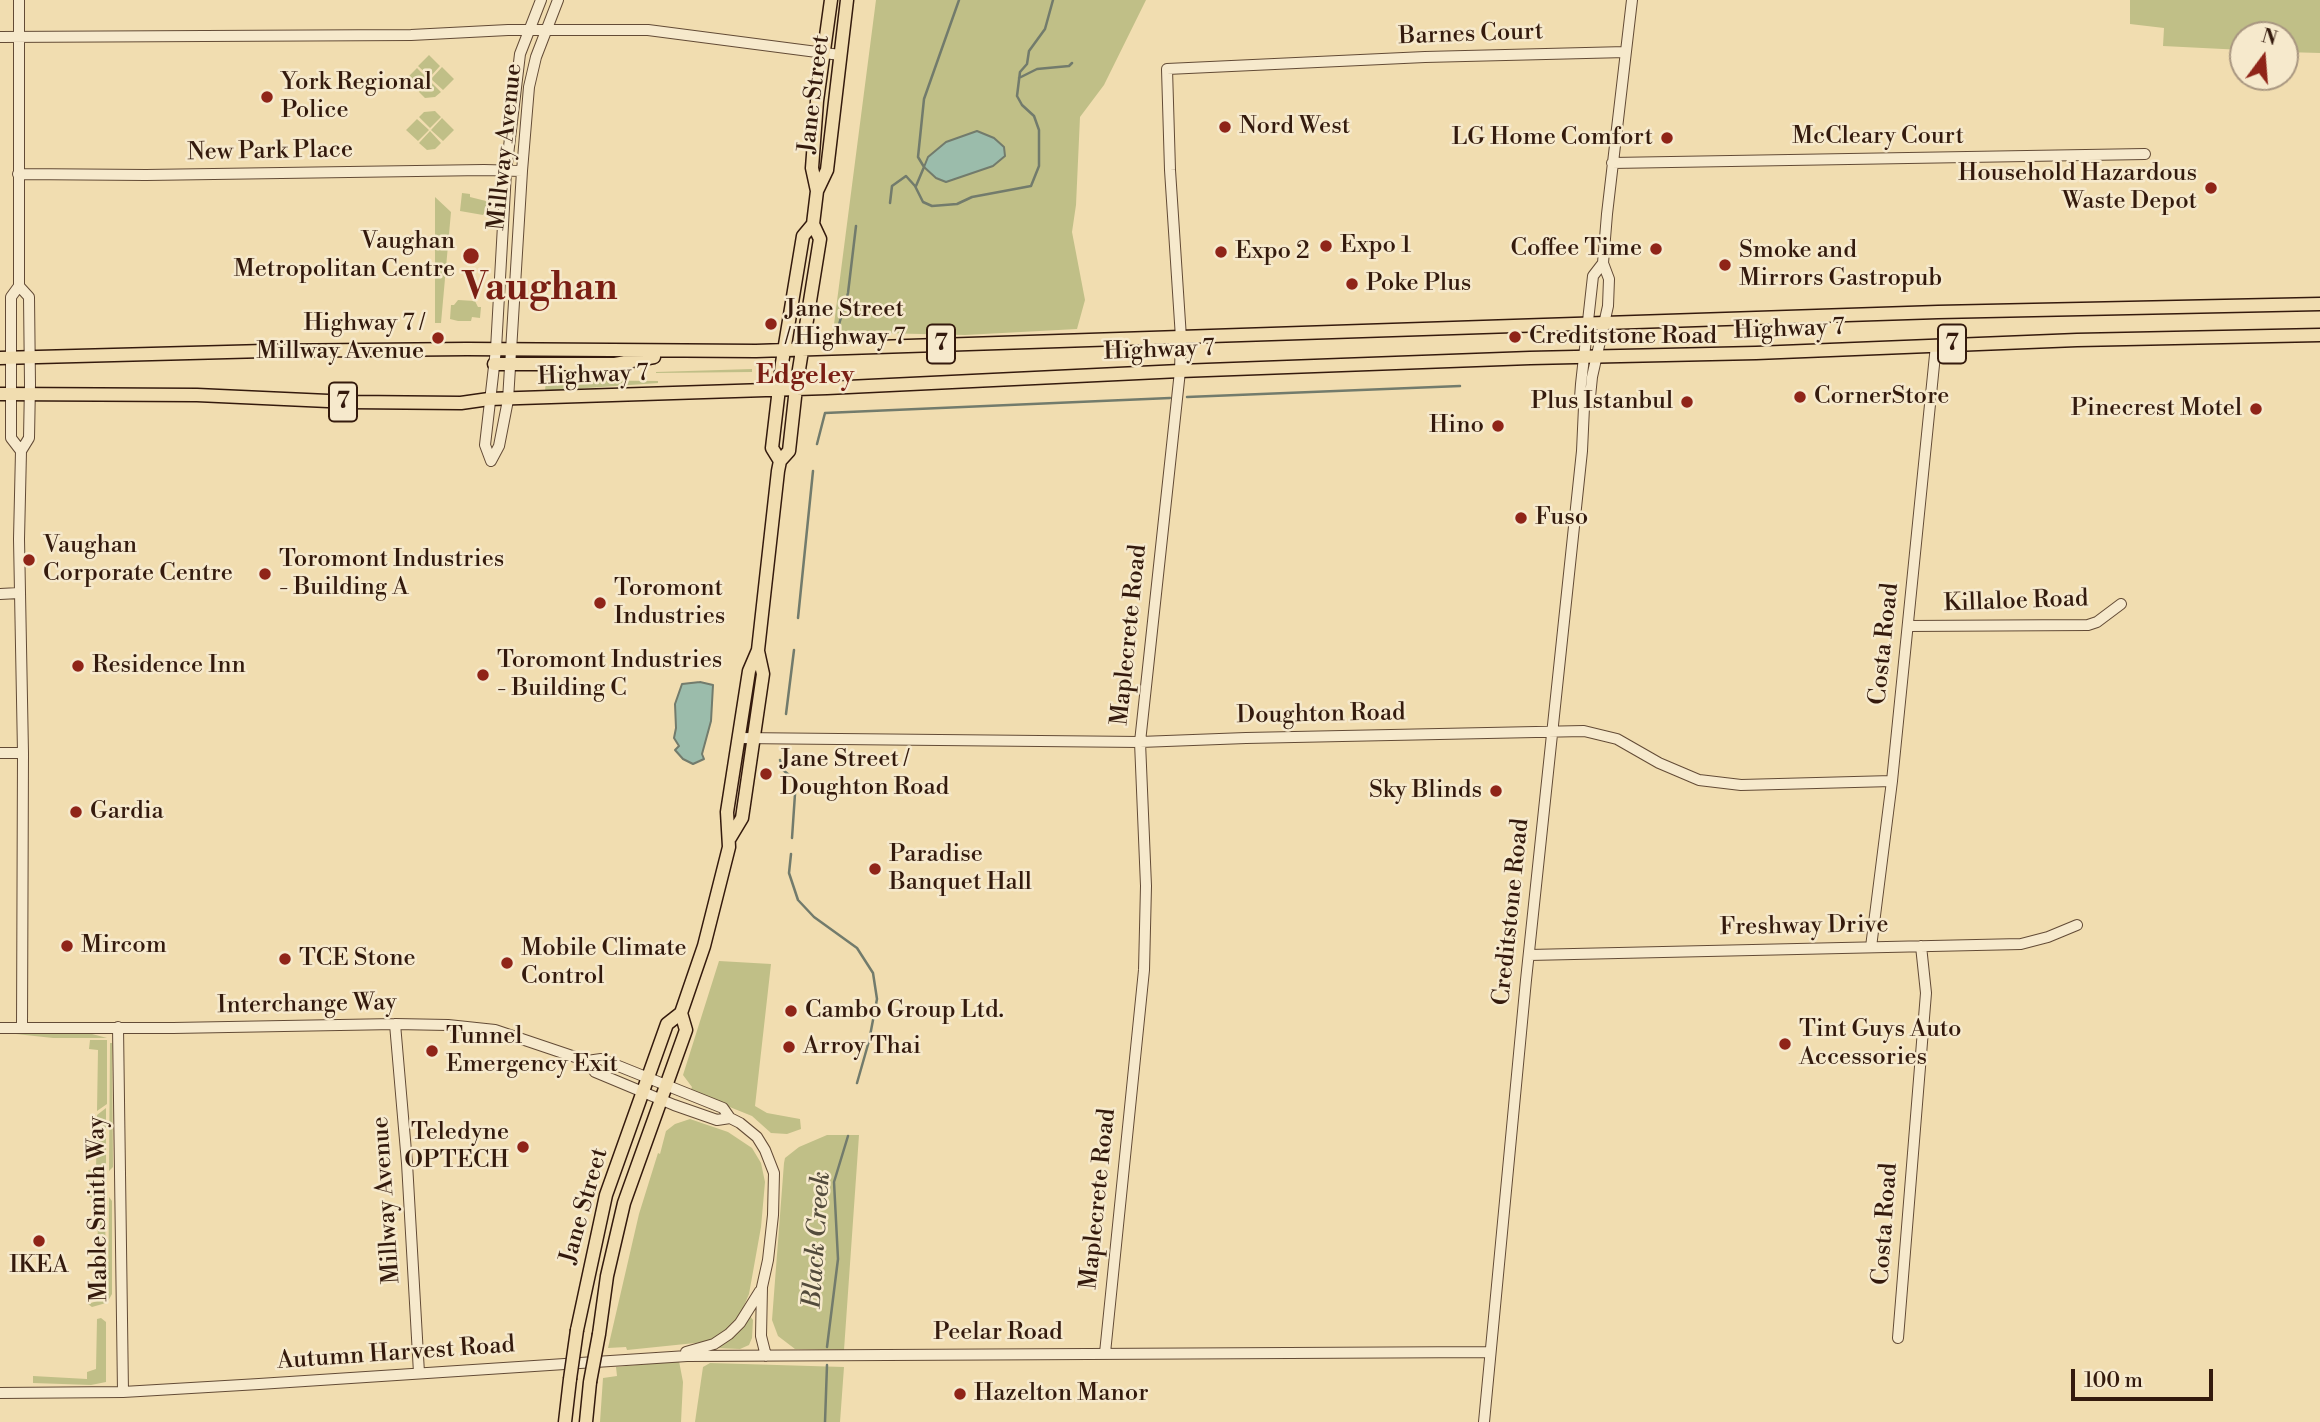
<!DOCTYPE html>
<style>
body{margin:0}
#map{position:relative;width:2320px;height:1422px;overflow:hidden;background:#f1ddb0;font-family:"Libre Bodoni",serif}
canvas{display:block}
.north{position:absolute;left:2229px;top:21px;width:70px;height:70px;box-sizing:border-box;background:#f6e9cc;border:2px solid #a89680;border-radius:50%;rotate:16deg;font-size:19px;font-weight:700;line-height:28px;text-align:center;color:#341a0d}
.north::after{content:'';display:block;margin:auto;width:24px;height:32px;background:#8f2418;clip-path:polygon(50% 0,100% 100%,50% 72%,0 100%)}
.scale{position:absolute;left:2071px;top:1369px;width:142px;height:32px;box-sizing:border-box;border:4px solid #341a0d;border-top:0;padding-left:9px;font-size:21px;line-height:24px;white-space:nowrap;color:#341a0d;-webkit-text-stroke:5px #f6e9cc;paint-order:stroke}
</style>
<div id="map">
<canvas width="2320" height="1422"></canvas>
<div class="north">N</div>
<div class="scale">100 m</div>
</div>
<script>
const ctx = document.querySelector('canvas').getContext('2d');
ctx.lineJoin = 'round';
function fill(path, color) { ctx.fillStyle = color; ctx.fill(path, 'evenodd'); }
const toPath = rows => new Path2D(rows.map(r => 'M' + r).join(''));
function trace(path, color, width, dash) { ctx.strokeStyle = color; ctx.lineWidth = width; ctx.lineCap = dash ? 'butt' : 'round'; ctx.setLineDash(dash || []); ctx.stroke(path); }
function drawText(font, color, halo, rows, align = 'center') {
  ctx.font = font + ' "Libre Bodoni",serif'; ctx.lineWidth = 5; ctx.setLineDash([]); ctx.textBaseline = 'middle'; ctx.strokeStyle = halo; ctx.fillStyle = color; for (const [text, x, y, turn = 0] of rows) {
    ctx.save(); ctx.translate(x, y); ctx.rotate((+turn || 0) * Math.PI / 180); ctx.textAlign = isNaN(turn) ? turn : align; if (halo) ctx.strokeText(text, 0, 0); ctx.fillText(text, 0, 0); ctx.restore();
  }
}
fill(toPath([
 [876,0,1146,0,1104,85,1080,117,1076,205,1072,232,1085,300,1077,329,965,335,833,332],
 [2130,0,2320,0,2320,53,2285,52,2285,35,2243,35,2243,50,2163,46,2164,28,2130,24],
 [429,55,440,66,430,77,418,66],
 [442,67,454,79,443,90,431,79],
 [417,68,428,79,417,90,406,79],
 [429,80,441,92,435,97,425,98,419,92],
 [435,111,441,117,430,128,419,117,424,112],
 [442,118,454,130,443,141,431,130],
 [417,119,429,130,418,141,406,130],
 [430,131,441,143,435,149,427,150,419,143],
 [462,193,470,194,470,197,490,202,489,210,486,210,483,215,460,211],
 [435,197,451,212,441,323,435,323],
 [458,300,475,301,478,307,481,307,480,318,472,317,471,321,458,321,450,319,451,305,454,305],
 [752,369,752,372,656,373,656,372],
 [546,380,658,381,658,383,545,391],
 [719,961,771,964,755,1106,767,1113,800,1119,801,1129,787,1134,771,1133,752,1116,690,1091,692,1087,683,1075],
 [16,1034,92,1034,107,1038,53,1038],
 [90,1040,107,1040,107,1104,97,1111,98,1050,89,1049],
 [110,1043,112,1043,113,1167,109,1171],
 [106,1108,106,1176,90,1176,88,1170,96,1169,97,1115],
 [690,1119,728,1132,752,1148,761,1163,765,1182,761,1227,749,1294,738,1320,721,1335,705,1342,627,1350,626,1347,608,1348,639,1214,658,1153,660,1154,666,1131,675,1124],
 [827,1135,859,1135,844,1350,795,1349,778,1336,772,1320,784,1163,785,1158,799,1147],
 [97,1191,105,1194,106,1303,92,1307,88,1304,97,1301,98,1202,89,1196],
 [109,1197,112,1201,112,1294,108,1301],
 [750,1316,753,1320,752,1338,749,1345,740,1349,717,1348,733,1336],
 [101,1318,106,1322,106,1382,91,1385,33,1383,33,1376,87,1379,87,1372,96,1369,97,1319],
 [679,1361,683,1382,681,1422,600,1422,603,1378,617,1376,616,1367],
 [710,1363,844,1367,840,1422,695,1422,703,1367]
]), '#c0bf87');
const water = toPath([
 [977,131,994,138,1004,147,1005,156,993,166,946,182,936,178,924,167,928,157,946,142,977,131],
 [700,682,713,685,711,721,702,754,704,759,693,764,683,759,675,750,679,746,674,738,676,728,675,704,682,684,700,682]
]);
fill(water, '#9bbcab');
trace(water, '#727b6c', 2);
trace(toPath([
 [1019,78,1037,69,1069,66,1072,63],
 [916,186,924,167,918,157,924,99,959,0],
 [890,203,892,186,906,176,915,186,923,202,932,206,957,204,972,197,1031,186,1039,166,1039,130,1034,116,1022,105,1017,96,1020,72,1027,64,1029,51,1045,29,1053,0],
 [838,328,848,293,856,226],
 [1187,397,1460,386],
 [817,444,825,413,1170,398],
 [798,618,813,471],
 [786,714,794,650],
 [780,760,783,770,794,779,795,794,792,838],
 [791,854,789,873,798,900,814,917,857,948,873,973,877,999,869,1041,857,1083],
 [827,1347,838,1259,834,1182,848,1136],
 [825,1422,827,1365]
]), '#727b6c', 2.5);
const minor = toPath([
 [19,0,19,286,11,297,11,438,21,451],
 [0,37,411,35,508,30,648,30,840,55],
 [1612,163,2145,154],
 [18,174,146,175,484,170,522,171],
 [19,286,29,297,30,384,29,438,21,451,19,539,23,753,22,1028],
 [1584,407,1580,398,1581,384,1593,276,1603,263],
 [491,461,499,446,508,400,522,171,529,87,536,57,558,0],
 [491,461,485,445,496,349,506,172,520,54,541,0],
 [0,594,19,593],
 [1908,626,2088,625,2097,622,2121,604],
 [739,738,1140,742,1246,738,1584,731,1617,739,1659,763,1699,780,1741,785,1892,781],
 [0,753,23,753],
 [1871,947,1892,781,1936,345],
 [1529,955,2021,944,2048,937,2077,925],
 [395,1024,407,1163,419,1373],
 [118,1027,123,1392],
 [0,1028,173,1028,395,1024,448,1025,495,1030,587,1061,601,1059,723,1108,730,1118],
 [587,1061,595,1072,674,1105,717,1120,730,1118,740,1123,757,1137,765,1150,774,1173,773,1215,768,1260,762,1287,761,1336,766,1356],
 [1898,1338,1926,993,1921,946],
 [686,1352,714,1344,729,1334,740,1323,760,1291],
 [1105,1353,1144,970,1146,886,1140,742,1180,371,1181,338,1170,170,1167,69,1425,57,1626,52],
 [0,1393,123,1392,259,1384,687,1356,1489,1352],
 [1484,1422,1526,980,1582,451,1584,407,1590,397,1592,377,1608,306,1609,279,1603,263,1607,214,1632,0]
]);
const major = toPath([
 [817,191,812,168,817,101,831,0],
 [0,358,265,351,467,349,756,351,1938,312,2320,304],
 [494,364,615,364,654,357],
 [0,394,197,395,350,402,461,403,489,399,827,388,1180,371,1530,358,1756,353,2077,340,2320,335],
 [780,461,772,448,782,363,803,236,813,224,817,191,827,170,847,0],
 [730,838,742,818,763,674,758,651],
 [577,1330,606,1195,667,1024,681,1013,704,946,729,847,727,812,749,671,758,650,778,471,780,461,789,451,796,388,820,239,813,224],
 [599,1334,607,1276,624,1203,686,1030,681,1013],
 [565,1422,570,1379],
 [586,1422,590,1382]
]);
trace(minor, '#634b36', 12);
trace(major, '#341a0d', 15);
trace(minor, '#f6e9cc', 10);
trace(major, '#f1ddb0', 12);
const majorBridge = toPath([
 [570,1379,577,1330],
 [590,1382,599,1334]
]);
trace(majorBridge, '#341a0d', 15, []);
trace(majorBridge, '#f1ddb0', 12);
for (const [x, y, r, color] of [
 [267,97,7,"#8f2418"],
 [1225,127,7,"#8f2418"],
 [1667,138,7,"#8f2418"],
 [2211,188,7,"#8f2418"],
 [1326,246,7,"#8f2418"],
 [1656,249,7,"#8f2418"],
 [1221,252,7,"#8f2418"],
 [471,256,9,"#8f2418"],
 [1725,265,7,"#8f2418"],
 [1352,284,7,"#8f2418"],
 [771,324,7,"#8f2418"],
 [1515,337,7,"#8f2418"],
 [438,338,7,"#8f2418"],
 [1800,397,7,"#8f2418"],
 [1687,402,7,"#8f2418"],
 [2256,409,7,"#8f2418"],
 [1498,426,7,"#8f2418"],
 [1521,518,7,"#8f2418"],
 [29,560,7,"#8f2418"],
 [265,574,7,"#8f2418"],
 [600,603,7,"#8f2418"],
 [78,666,7,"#8f2418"],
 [483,675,7,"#8f2418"],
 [766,774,7,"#8f2418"],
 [1496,791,7,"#8f2418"],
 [76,812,7,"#8f2418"],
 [875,869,7,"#8f2418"],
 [67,946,7,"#8f2418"],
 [285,959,7,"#8f2418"],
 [507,963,7,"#8f2418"],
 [791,1011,7,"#8f2418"],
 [1785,1044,7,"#8f2418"],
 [789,1047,7,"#8f2418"],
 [432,1051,7,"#8f2418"],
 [523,1147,7,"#8f2418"],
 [39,1241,7,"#8f2418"],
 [960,1394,7,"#8f2418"]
]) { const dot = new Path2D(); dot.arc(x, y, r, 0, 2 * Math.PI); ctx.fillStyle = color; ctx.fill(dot); trace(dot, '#f6e9cc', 2.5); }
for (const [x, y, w] of [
 [941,344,28],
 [1952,344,28],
 [343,402,28]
]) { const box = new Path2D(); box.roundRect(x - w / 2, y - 19.5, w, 39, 5); ctx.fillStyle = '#f6e9cc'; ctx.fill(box); trace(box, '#341a0d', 2); }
drawText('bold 23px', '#341a0d', null, [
 ["7",941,344],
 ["7",1952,344],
 ["7",343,402]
]);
drawText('24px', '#341a0d', '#f6e9cc', [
 ["Barnes Court",1471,35,-2],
 ["Jane Street",815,94,-83],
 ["McCleary Court",1878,137],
 ["Millway Avenue",506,147,-84],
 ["New Park Place",270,152,-1],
 ["Highway 7",1789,330,-2],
 ["Highway 7",1159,351,-2],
 ["Highway 7",593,376,-2],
 ["Killaloe Road",2016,602,-2],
 ["Maplecrete Road",1130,635,-84],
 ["Costa Road",1885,644,-84],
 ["Doughton Road",1321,715,-1],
 ["Creditstone Road",1512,912,-84],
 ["Freshway Drive",1804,927,-1],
 ["Interchange Way",307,1005,-1],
 ["Maplecrete Road",1099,1199,-84],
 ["Millway Avenue",387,1200,-94],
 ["Jane Street",585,1206,-74],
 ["Mable Smith Way",99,1209,-91],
 ["Costa Road",1886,1224,-86],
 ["Peelar Road",998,1333],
 ["Autumn Harvest Road",396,1354,-4]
]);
drawText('24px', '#341a0d', '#f6e9cc', [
 ["York Regional",281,83],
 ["Police",281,111],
 ["Nord West",1239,127],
 ["LG Home Comfort",1653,138,"right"],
 ["Household Hazardous",2197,174,"right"],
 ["Waste Depot",2197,202,"right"],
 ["Vaughan",455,242,"right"],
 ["Metropolitan Centre",455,270,"right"],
 ["Expo 1",1340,246],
 ["Coffee Time",1642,249,"right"],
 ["Smoke and",1739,251],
 ["Mirrors Gastropub",1739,279],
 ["Expo 2",1235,252],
 ["Poke Plus",1366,284],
 ["Jane Street",785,310],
 ["/ Highway 7",785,338],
 ["Highway 7 /",424,324,"right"],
 ["Millway Avenue",424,352,"right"],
 ["Creditstone Road",1529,337],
 ["CornerStore",1814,397],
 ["Plus Istanbul",1673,402,"right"],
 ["Pinecrest Motel",2242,409,"right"],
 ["Hino",1484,426,"right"],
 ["Fuso",1535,518],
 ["Vaughan",43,546],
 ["Corporate Centre",43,574],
 ["Toromont Industries",279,560],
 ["- Building A",279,588],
 ["Toromont",614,589],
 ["Industries",614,617],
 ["Toromont Industries",497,661],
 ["- Building C",497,689],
 ["Residence Inn",92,666],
 ["Jane Street /",780,760],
 ["Doughton Road",780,788],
 ["Sky Blinds",1482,791,"right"],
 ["Gardia",90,812],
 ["Paradise",889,855],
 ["Banquet Hall",889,883],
 ["Mircom",81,946],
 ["Mobile Climate",521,949],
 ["Control",521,977],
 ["TCE Stone",299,959],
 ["Cambo Group Ltd.",805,1011],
 ["Tint Guys Auto",1799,1030],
 ["Accessories",1799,1058],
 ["Tunnel",446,1037],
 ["Emergency Exit",446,1065],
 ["Arroy Thai",803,1047],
 ["Teledyne",509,1133,"right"],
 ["OPTECH",509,1161,"right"],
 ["IKEA",39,1266,"center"],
 ["Hazelton Manor",974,1394]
], 'left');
drawText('bold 26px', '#7a1f14', '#f6e9cc', [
 ["Edgeley",805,377]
]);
drawText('italic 26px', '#534b3c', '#f6e9cc', [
 ["Black Creek",818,1240,-86]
]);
drawText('bold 38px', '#7a1f14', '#f6e9cc', [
 ["Vaughan",540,290]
]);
</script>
